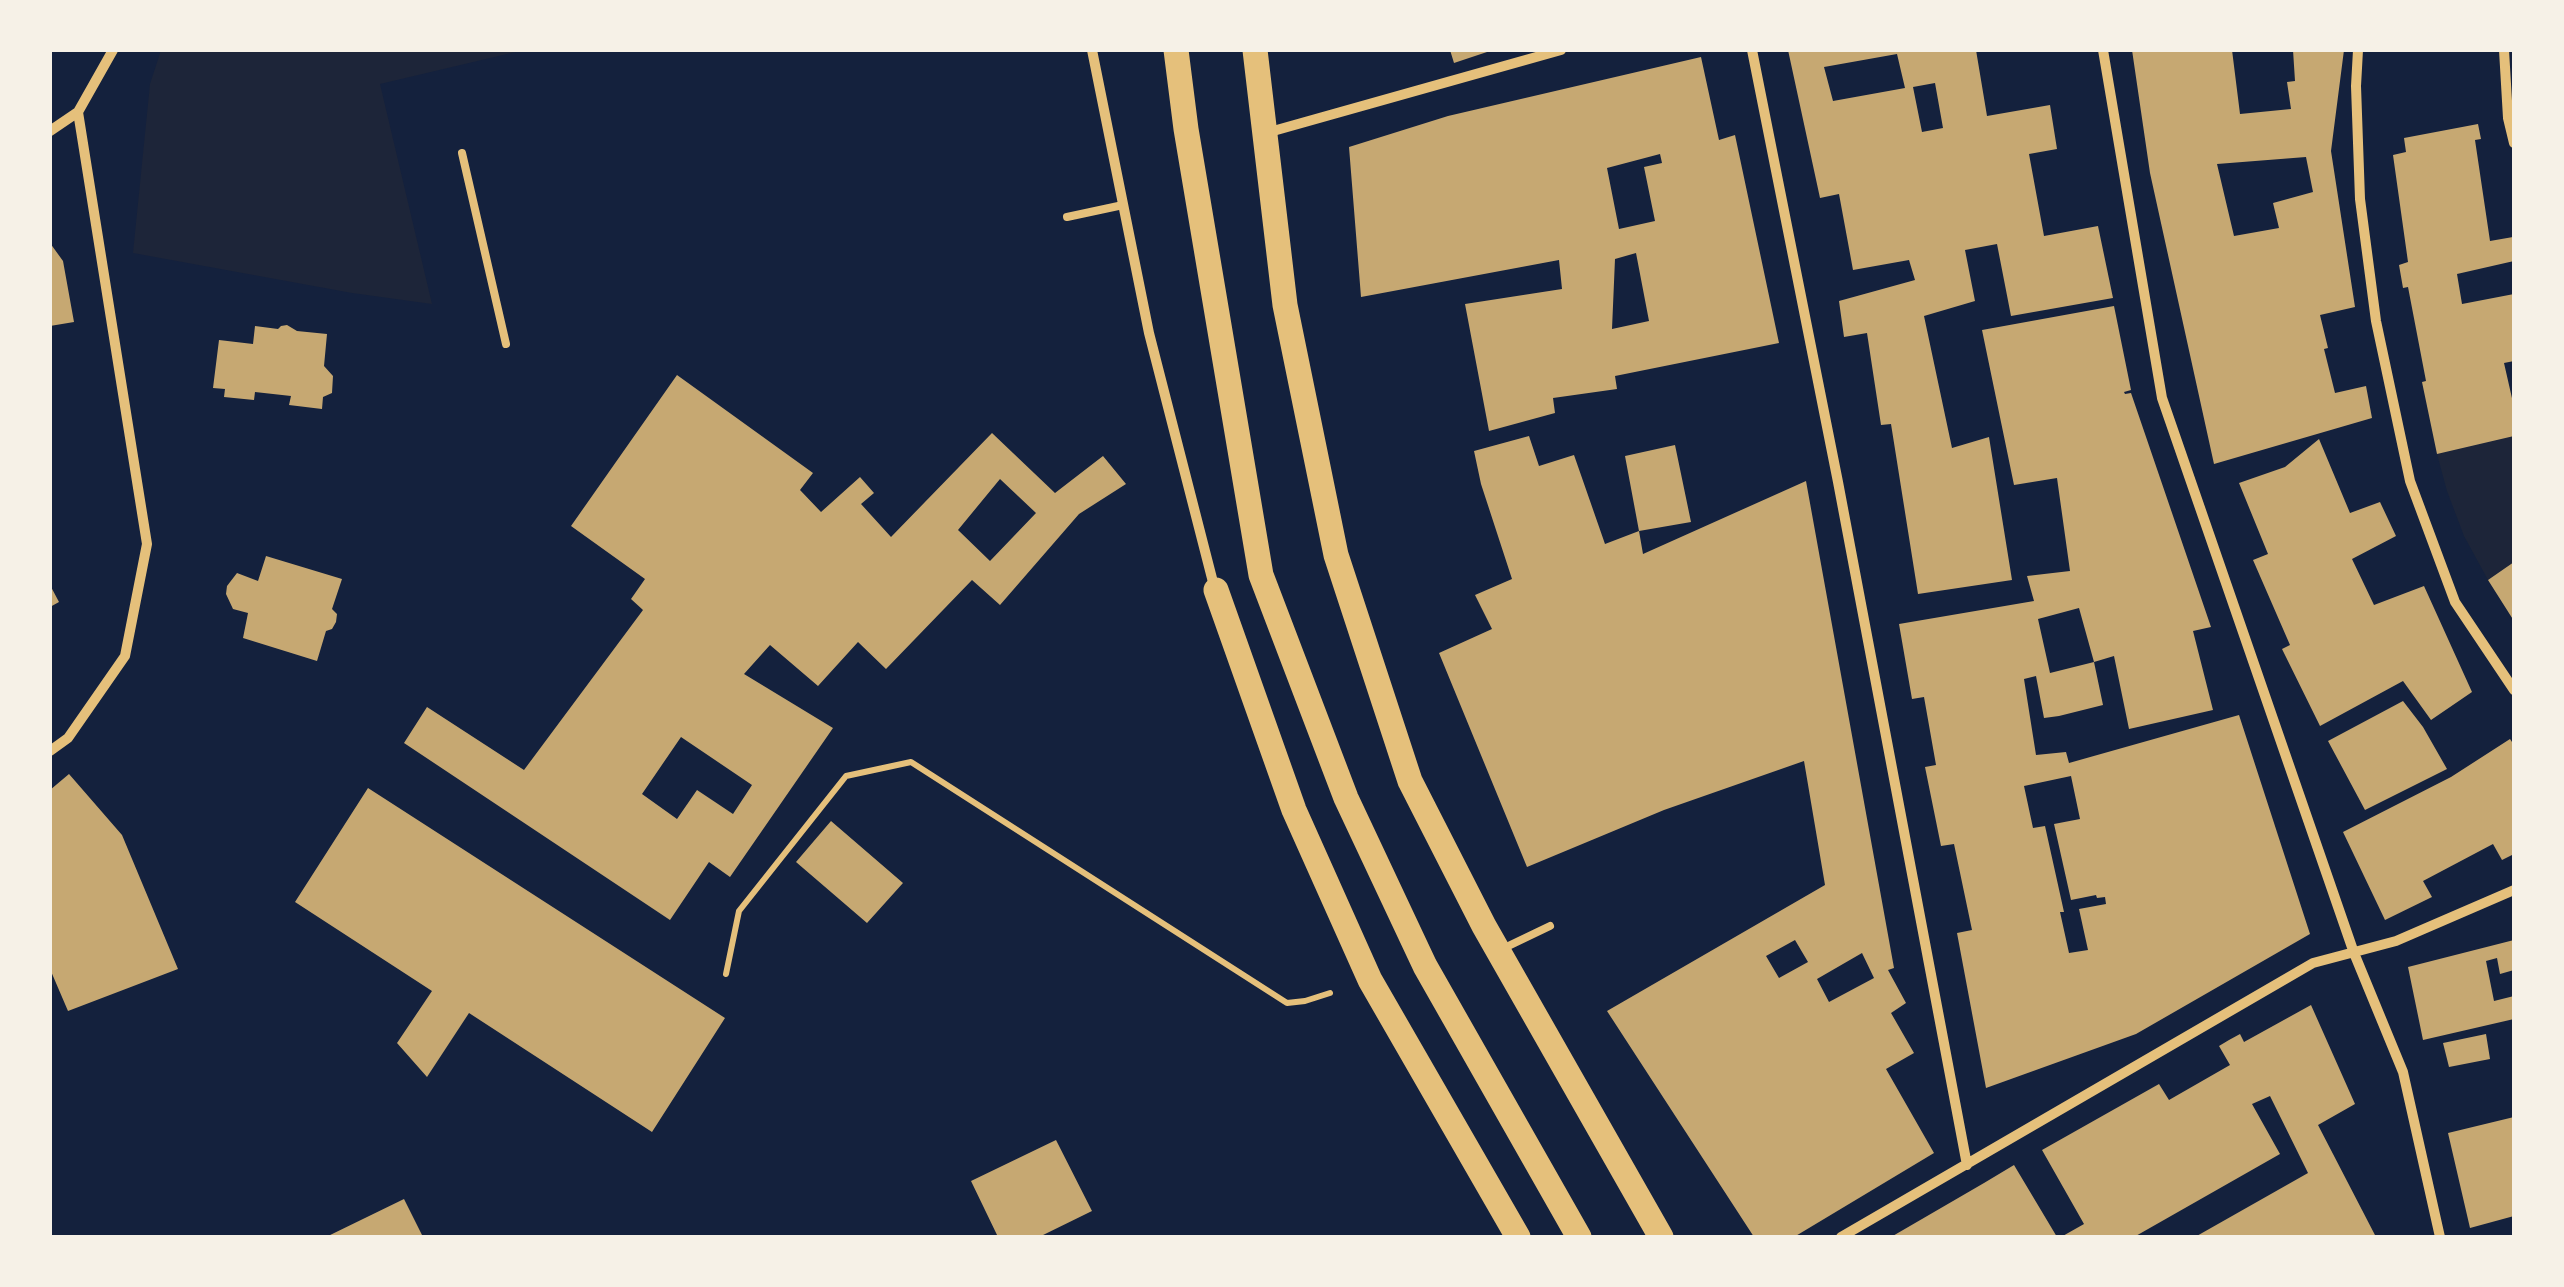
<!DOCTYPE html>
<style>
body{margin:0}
#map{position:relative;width:2564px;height:1287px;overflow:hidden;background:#14213d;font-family:Literata,serif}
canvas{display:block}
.frame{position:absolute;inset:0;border:52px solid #f6f1e7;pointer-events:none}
</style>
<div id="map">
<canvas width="2564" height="1287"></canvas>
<div class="frame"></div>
</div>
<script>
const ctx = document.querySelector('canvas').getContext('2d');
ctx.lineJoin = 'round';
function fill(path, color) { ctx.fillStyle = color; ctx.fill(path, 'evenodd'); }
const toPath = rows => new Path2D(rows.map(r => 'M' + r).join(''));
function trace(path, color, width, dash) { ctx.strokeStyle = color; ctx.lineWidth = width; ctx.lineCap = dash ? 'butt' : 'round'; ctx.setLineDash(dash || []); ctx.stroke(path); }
fill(toPath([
 [161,50,524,50,380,84,432,304,352,293,133,253,150,84],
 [2514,436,2514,562,2488,580,2464,536,2447,491,2437,454]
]), '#1d2539');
fill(toPath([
 [1450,50,1490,50,1490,51,1454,63],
 [1788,50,1976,50,1987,116,2050,105,2057,149,2029,154,2044,236,2098,226,2113,298,2011,316,1997,244,1965,250,1975,301,1924,316,1952,448,1989,437,2012,580,1918,594,1891,424,1881,425,1867,333,1844,337,1839,301,1915,280,1909,260,1853,270,1839,194,1820,198],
 [1897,54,1905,88,1833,101,1824,67],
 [1935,83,1943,128,1922,132,1913,87],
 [2132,50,2232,50,2240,114,2291,109,2287,82,2295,81,2293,50,2344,50,2331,151,2355,307,2320,315,2328,348,2324,349,2335,393,2366,386,2372,418,2214,464,2150,173],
 [2306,157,2313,192,2273,203,2279,228,2234,236,2217,164],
 [1701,57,1719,140,1735,135,1779,343,1615,376,1617,389,1553,398,1555,413,1489,431,1465,304,1562,289,1559,260,1361,297,1349,147,1448,116],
 [1660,154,1662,163,1644,167,1655,221,1619,229,1607,168],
 [1636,253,1649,321,1612,329,1615,259],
 [2478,124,2481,139,2475,140,2490,241,2513,237,2514,261,2457,274,2462,304,2514,294,2514,361,2504,363,2514,407,2514,436,2437,454,2422,382,2426,381,2408,287,2403,288,2399,265,2408,262,2393,155,2406,152,2404,138],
 [50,243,63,261,74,322,50,326],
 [2114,306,2131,390,2124,392,2125,394,2131,393,2211,627,2193,631,2213,710,2129,729,2114,656,2094,662,2103,705,2059,716,2044,718,2036,676,2024,679,2036,755,2066,752,2069,763,2239,715,2310,934,2136,1034,1986,1088,1957,933,1972,930,1954,844,1941,846,1925,767,1936,765,1924,697,1912,699,1899,624,2034,601,2027,576,2070,571,2057,478,2014,485,1982,330],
 [2079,608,2094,662,2050,673,2038,619],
 [2071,776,2080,819,2054,824,2071,900,2096,895,2097,898,2105,897,2106,904,2079,909,2088,950,2069,953,2060,912,2064,912,2045,826,2033,828,2024,786],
 [287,325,297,331,327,334,324,366,333,376,332,393,323,397,322,409,289,405,291,396,255,392,254,400,224,397,225,389,213,388,219,340,253,344,255,326,278,329,281,326],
 [677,375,813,473,800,490,821,512,860,477,874,493,861,504,891,537,992,433,1055,493,1103,456,1126,484,1079,514,1000,605,972,580,886,669,858,642,818,686,770,645,744,674,833,728,730,877,709,862,670,920,404,743,427,707,524,770,643,610,631,599,645,579,571,526],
 [1000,479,1036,513,990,561,958,530],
 [681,737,752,785,733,814,697,790,677,819,642,794],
 [1529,436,1539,466,1574,455,1605,544,1639,531,1625,456,1675,445,1691,522,1639,531,1643,554,1806,481,1894,968,1888,970,1906,1003,1891,1013,1914,1053,1886,1069,1934,1153,1794,1237,1754,1237,1607,1011,1825,885,1804,761,1664,810,1527,867,1439,653,1492,629,1475,595,1512,579,1481,484,1474,451],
 [1795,940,1808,962,1779,978,1766,956],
 [1862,953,1874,978,1829,1002,1817,979],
 [2319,439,2350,513,2380,502,2396,536,2352,559,2374,605,2424,586,2472,692,2431,720,2403,681,2320,726,2282,649,2290,645,2253,560,2268,554,2239,483,2285,467],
 [266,556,342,579,332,609,337,614,336,622,332,629,326,631,317,661,243,638,248,613,233,609,226,594,227,586,237,573,258,581],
 [2514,562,2514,621,2488,580],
 [50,585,59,602,50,607],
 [2403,701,2423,727,2447,769,2365,810,2328,741],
 [2510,739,2514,745,2514,854,2502,860,2493,844,2423,881,2432,897,2385,920,2343,832,2451,777],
 [69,774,122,835,178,969,68,1011,50,969,50,790],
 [368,788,725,1018,652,1132,469,1013,427,1077,397,1043,432,991,295,902],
 [831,821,903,883,867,923,796,862],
 [2514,940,2514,970,2500,974,2497,958,2486,961,2494,1001,2514,996,2514,1019,2423,1040,2408,967],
 [2311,1005,2355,1104,2318,1125,2376,1237,2195,1237,2308,1173,2270,1096,2252,1104,2280,1154,2134,1237,2061,1237,2084,1224,2042,1150,2159,1084,2169,1100,2230,1065,2219,1046,2229,1040,2240,1034,2244,1042],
 [2486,1034,2490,1059,2449,1067,2443,1043],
 [2514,1117,2514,1216,2470,1228,2448,1133],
 [1056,1140,1092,1211,1039,1237,998,1237,971,1181],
 [2014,1165,2057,1237,1891,1237,1984,1183],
 [404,1199,423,1237,326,1237]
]), '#c6a872');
trace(toPath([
 [726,974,739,911,846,776,911,762,1287,1003,1305,1001,1330,993]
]), '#e5c07b', 6);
trace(toPath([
 [462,153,506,344],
 [1067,217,1123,205],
 [1500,950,1550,926]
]), '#e5c07b', 8);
trace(toPath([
 [1092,50,1149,333,1215,590],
 [1752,50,1838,482,1967,1165],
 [2103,50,2162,398,2354,953,2403,1072,2440,1237],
 [2358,50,2356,86,2360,199,2376,321,2410,481,2455,602,2514,690],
 [2504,50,2508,118,2514,143],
 [50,131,78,112],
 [1266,133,1561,50],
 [50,751,68,738,125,656,147,544,78,112,113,50],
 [1841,1237,2313,963,2396,941,2514,890]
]), '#e5c07b', 10);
trace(toPath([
 [1176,50,1186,129,1261,575,1346,798,1425,966,1579,1237],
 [1255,50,1285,305,1336,555,1410,781,1484,926,1661,1237],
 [1216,590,1294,810,1370,980,1518,1237]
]), '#e5c07b', 25);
</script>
